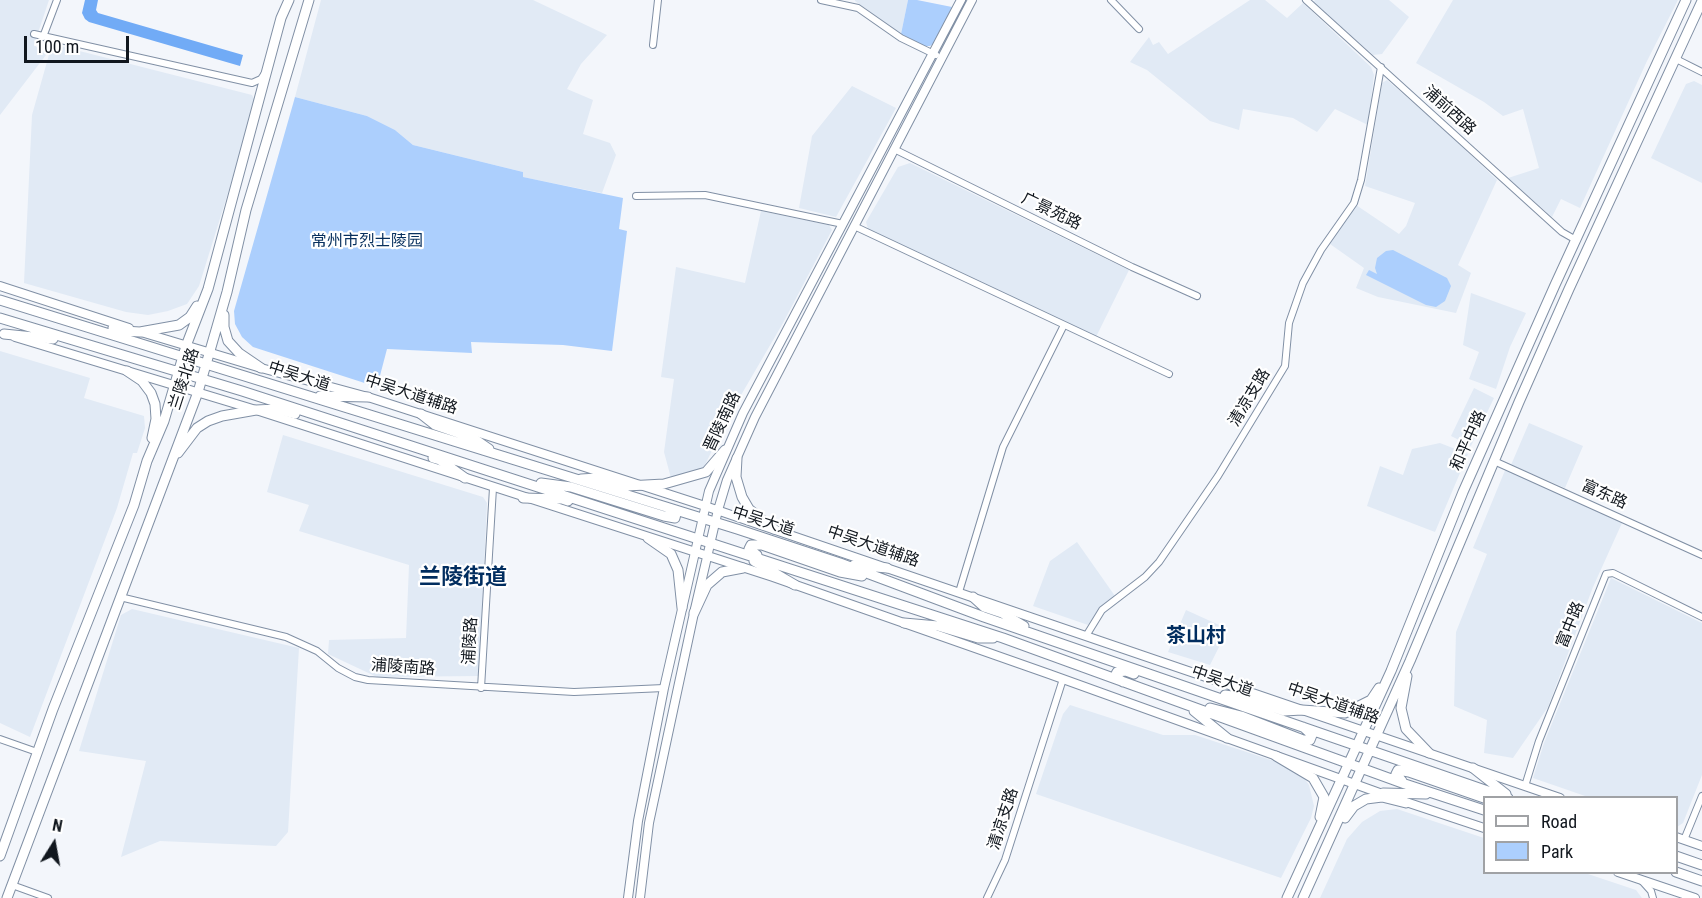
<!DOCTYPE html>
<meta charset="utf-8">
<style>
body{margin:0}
#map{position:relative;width:1702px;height:898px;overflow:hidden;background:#f3f6fb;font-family:"Roboto Condensed",sans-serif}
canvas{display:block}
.legend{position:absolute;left:1483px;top:796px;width:195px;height:78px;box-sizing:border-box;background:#fff;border:2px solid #a0a2a5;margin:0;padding:8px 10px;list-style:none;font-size:18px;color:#11171e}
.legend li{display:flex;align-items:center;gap:12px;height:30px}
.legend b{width:30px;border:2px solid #a0a2a5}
.north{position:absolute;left:24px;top:814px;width:60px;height:60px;-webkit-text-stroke:4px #fff;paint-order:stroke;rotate:11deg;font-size:16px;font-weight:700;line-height:24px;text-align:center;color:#11171e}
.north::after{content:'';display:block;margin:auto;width:21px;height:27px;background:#11171e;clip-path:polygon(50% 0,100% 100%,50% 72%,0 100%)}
.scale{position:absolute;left:24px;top:36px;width:105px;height:27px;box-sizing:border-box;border:3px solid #11171e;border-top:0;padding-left:8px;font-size:18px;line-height:21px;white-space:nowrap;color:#11171e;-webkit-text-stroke:4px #fff;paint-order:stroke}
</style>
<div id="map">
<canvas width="1702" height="898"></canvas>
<ul class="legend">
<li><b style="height:8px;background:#fff"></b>Road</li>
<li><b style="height:16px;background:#accffd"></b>Park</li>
</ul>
<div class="north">N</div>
<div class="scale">100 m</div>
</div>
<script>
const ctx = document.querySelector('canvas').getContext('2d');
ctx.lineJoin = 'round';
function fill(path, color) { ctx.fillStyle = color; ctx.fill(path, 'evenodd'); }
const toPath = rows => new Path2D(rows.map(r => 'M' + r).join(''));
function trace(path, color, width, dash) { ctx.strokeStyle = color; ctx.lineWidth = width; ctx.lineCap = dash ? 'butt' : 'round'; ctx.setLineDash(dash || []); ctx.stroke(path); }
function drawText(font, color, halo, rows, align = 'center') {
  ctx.font = font + ' "Roboto Condensed","Noto Sans SC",sans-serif'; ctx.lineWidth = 4.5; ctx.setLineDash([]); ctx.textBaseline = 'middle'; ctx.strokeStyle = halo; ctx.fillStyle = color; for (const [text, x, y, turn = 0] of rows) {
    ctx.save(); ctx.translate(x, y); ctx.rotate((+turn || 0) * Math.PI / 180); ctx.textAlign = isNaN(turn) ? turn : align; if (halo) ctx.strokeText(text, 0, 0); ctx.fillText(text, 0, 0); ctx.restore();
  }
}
fill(toPath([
 [0,0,49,0,34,45,46,55,0,115],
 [321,0,533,0,607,35,581,64,567,89,593,100,583,134,610,143,616,155,602,193,522,177,523,172,413,145,395,130,367,116,295,97],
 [855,0,908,0,901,34,855,1],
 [1250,0,1265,0,1287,18,1303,3,1371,67,1374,75,1368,125,1335,109,1317,132,1293,118,1243,109,1239,130,1210,121,1147,70,1130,62,1149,37,1153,45,1159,42,1168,54],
 [1315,0,1389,0,1409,17,1382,54,1373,55,1313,2],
 [1453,0,1678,0,1647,61,1580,208,1561,199,1552,217,1508,178,1539,168,1523,109,1503,116,1484,102,1416,63],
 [52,44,252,95,256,103,199,286,187,304,168,311,148,315,126,312,24,283,32,115],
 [1387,80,1441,127,1497,180,1458,265,1471,273,1456,313,1378,297,1356,288,1364,268,1330,244,1356,205,1399,234,1406,226,1415,203,1365,186,1382,83],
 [1694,81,1702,85,1702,183,1651,158,1686,84],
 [852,86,896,108,836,217,799,208,812,136],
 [910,163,1129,270,1096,337,868,229,866,222,898,167],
 [761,211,829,225,832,230,783,323,730,414,699,477,671,478,664,452,674,379,661,377,676,267,745,283],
 [1471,293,1526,313,1510,347,1496,389,1469,379,1479,352,1463,345],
 [0,351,90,378,84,398,144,416,145,428,137,453,133,453,117,508,30,737,0,723],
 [1474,388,1494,398,1471,446,1451,436],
 [1529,423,1583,446,1565,488,1511,465],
 [283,435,483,497,487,503,479,676,377,677,328,654,329,640,406,638,409,565,299,531,309,505,267,492],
 [1440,443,1468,454,1435,532,1367,506,1380,466,1403,475,1412,449],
 [1506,468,1622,523,1593,587,1548,707,1513,758,1484,753,1487,720,1454,706,1456,632,1487,554,1473,548],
 [1077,542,1115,596,1101,606,1088,625,1033,606,1050,561],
 [1611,578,1702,623,1702,775,1683,823,1677,827,1676,798,1588,797,1533,778,1544,743],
 [132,609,299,648,288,832,276,846,160,841,121,857,146,761,79,751,121,615],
 [1186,610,1219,625,1221,643,1210,665,1168,652],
 [1070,705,1163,735,1195,735,1274,761,1301,774,1309,785,1314,806,1311,818,1281,878,1036,794,1063,714],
 [1397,809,1484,838,1484,872,1585,873,1636,890,1642,898,1320,898,1347,839,1362,822,1380,811]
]), '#e1eaf5');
fill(toPath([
 [908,0,917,0,952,7,937,41,930,46,923,46,901,34],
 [295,97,367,116,395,130,413,145,523,172,523,177,623,198,619,229,627,231,612,351,563,345,471,342,472,353,387,349,377,387,253,347,242,337,235,324,234,311],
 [1393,250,1447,278,1451,286,1445,301,1436,307,1426,305,1366,275,1369,270,1377,274,1375,268,1377,258,1386,251]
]), '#accffd');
fill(toPath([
 [85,0,98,0,96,10,98,13,243,55,240,66,89,22,85,19,82,13]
]), '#71abf6');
const street = toPath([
 [821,0,858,8,901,38,936,55],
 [1111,0,1139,29],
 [1306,0,1562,232,1576,240],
 [34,34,252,83,261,79,265,73],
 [43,37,57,0],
 [653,45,658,0],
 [1676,59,1702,72],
 [894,149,1132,267,1197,296],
 [636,196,705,195,843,224],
 [854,226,1169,374],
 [1494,461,1702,555],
 [959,592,1003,447,1064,325],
 [120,597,286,637,317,651,338,668,355,677,368,680,574,692,664,688],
 [1086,636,1102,610,1145,577,1159,562,1218,476,1285,366,1289,323,1303,283,1321,250,1354,203,1361,180,1381,67],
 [481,688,493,488],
 [0,739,37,752],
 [1525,786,1539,741,1606,574,1613,573,1702,617],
 [1684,840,1702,796],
 [1642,881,1651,891,1653,898],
 [12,885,48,898],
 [987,898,1005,860,1063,679]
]);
const secondary = toPath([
 [0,286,129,328],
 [141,332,261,368,368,397,705,506,1560,798],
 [15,337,256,410,773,577,1049,674,1388,796],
 [1400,800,1484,828],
 [1676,837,1702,846],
 [1618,872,1695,898],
 [628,898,638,821,664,688,709,491,743,413,961,0],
 [640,898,649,823,694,613,718,510,727,480,755,417,972,0]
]);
const primary = toPath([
 [0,300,737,529,840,563,984,617,1508,798],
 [224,315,224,327,228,341,239,353,261,368],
 [0,318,242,391,1003,638,1405,784,1484,810],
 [113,328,124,331,140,332,179,325,190,317,197,306],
 [4,334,53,339],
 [127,371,142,381,151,393,155,404,156,419,152,438],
 [320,396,368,397],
 [421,414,435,425,473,438,489,449],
 [178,453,197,428,208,421,222,416,256,410,276,409,295,414],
 [433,458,440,460,465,478],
 [737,458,736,477,742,497,749,509,774,529],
 [581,479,597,478,627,486,664,484,706,472,725,450],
 [541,483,571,487,664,516,675,518,676,514,671,509],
 [523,498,562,499,568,501],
 [648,538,671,554,678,570,682,608],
 [757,555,749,549,751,545,762,545,840,572,862,576],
 [754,561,795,585],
 [854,565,887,568],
 [973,597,984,607,1002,613,1024,626],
 [694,613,707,585,722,572,743,568],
 [904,623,938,626,978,638,993,638],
 [1407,676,1401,708,1406,729,1429,753],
 [1123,682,1115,676,1117,672,1126,671,1134,674],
 [1225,695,1245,698,1284,711,1302,710,1345,713,1371,700,1379,688],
 [1210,708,1241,716,1303,740,1310,740,1312,735,1303,727],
 [1194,711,1227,738],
 [1276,756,1313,778,1324,797,1320,817],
 [1473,768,1506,794],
 [1402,781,1396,774,1398,770,1409,772,1484,798],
 [1383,793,1426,794],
 [1345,818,1354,806,1366,799,1382,797,1406,803],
 [0,856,53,709,134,505,147,461,164,421,186,346,208,289,281,18,289,0],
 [1676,856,1702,865],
 [1676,872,1702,881],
 [7,898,198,392,227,292,246,210,309,0],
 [1287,898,1391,671,1463,492,1555,285,1686,0],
 [1303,898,1410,661,1519,402,1569,289,1702,1]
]);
trace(street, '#8190a5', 8);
trace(secondary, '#8190a5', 10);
trace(primary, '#8190a5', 11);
trace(street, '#fff', 6);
trace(secondary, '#fff', 8);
trace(primary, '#fff', 9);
drawText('16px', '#11171e', '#fff', [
 ["浦前西路",1449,111,42],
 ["广景苑路",1051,212,26],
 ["中吴大道",299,377,18],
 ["兰陵北路",185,379,-72],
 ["中吴大道辅路",411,395,18],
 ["清凉支路",1250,398,-59],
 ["晋陵南路",723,422,-65],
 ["和平中路",1469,441,-66],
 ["富东路",1604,495,24],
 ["中吴大道",763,522,18],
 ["中吴大道辅路",873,547,19],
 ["富中路",1571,625,-68],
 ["浦陵路",471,641,-87],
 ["浦陵南路",403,668,4],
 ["中吴大道",1222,682,19],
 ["中吴大道辅路",1333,704,19],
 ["清凉支路",1004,819,-72]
]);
drawText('16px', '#08305e', '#fff', [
 ["常州市烈士陵园",367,242]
]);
drawText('bold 20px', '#012d5f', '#fff', [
 ["茶山村",1196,637]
]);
drawText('bold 22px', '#012d5f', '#fff', [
 ["兰陵街道",463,578]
]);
</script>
